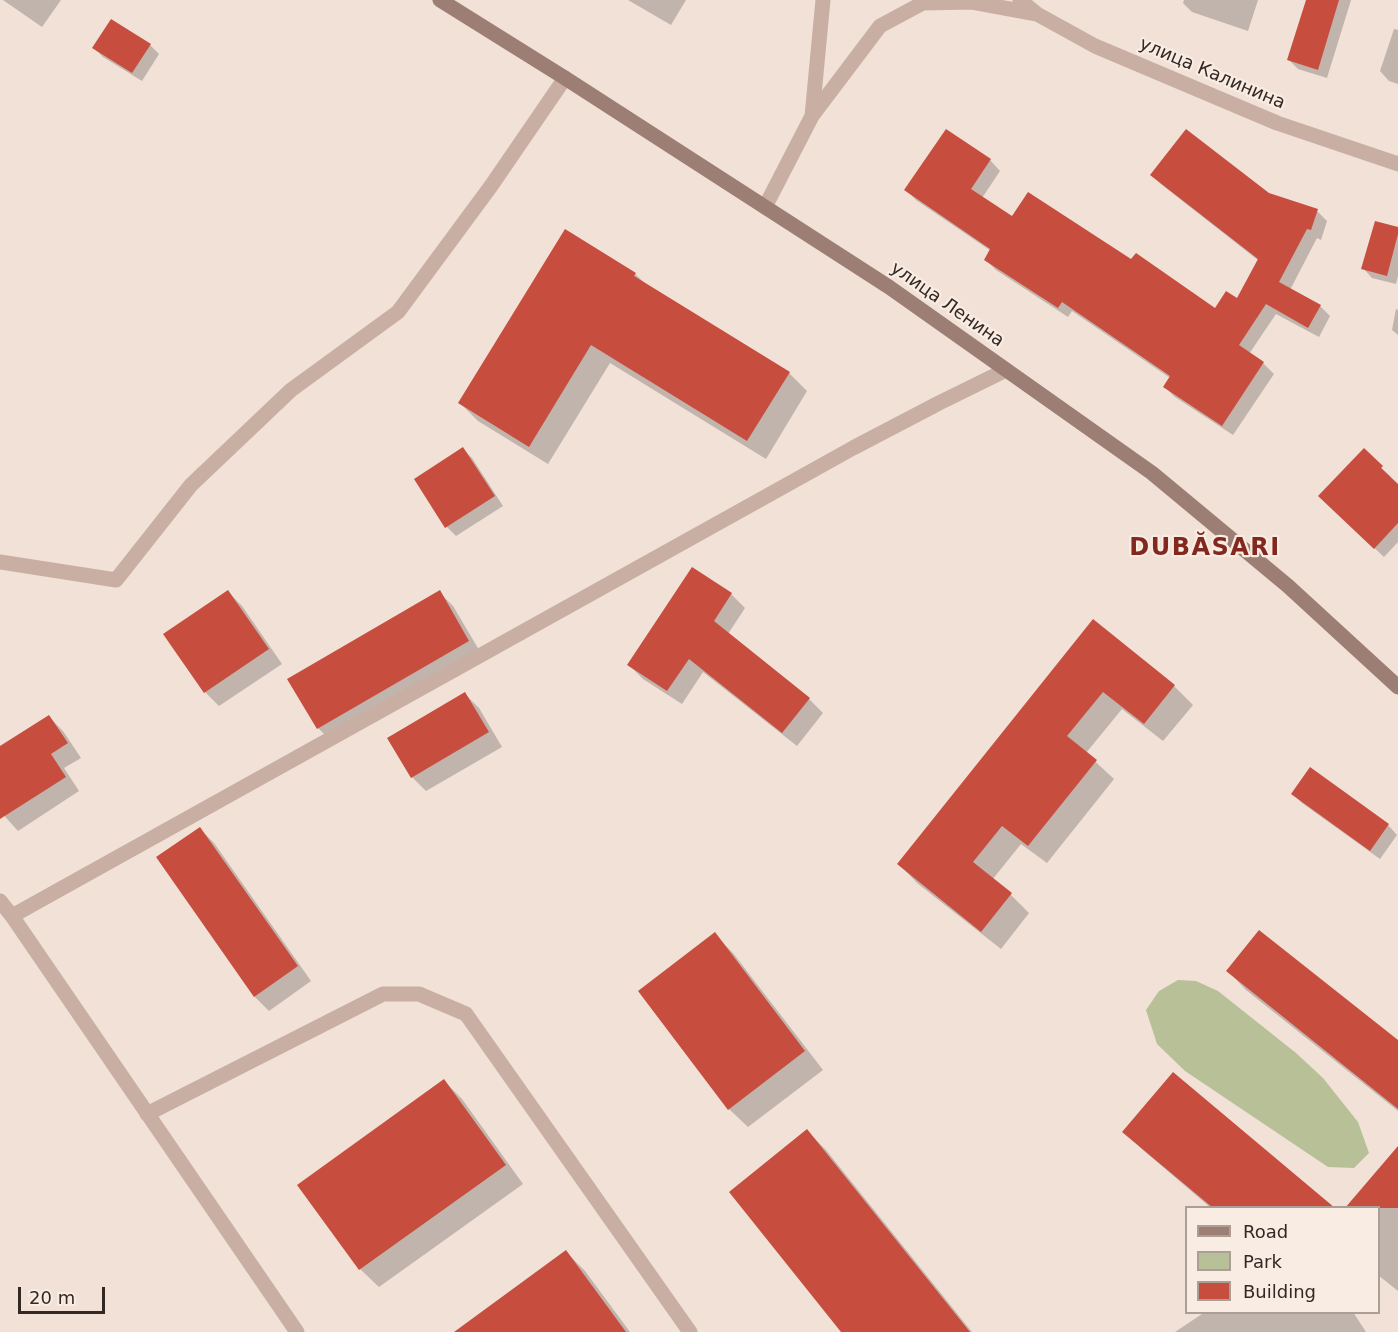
<!DOCTYPE html>
<meta charset="utf-8">
<style>
body{margin:0}
#map{position:relative;width:1398px;height:1332px;overflow:hidden;background:#f1e1d7;font-family:"DejaVu Sans",sans-serif}
canvas{display:block}
.legend{position:absolute;left:1185px;top:1206px;width:195px;height:108px;box-sizing:border-box;background:#f9ece3;border:2px solid #aa9e97;margin:0;padding:8px 10px;list-style:none;font-size:18px;color:#342825}
.legend li{display:flex;align-items:center;gap:12px;height:30px}
.legend b{width:30px;border:2px solid #aa9e97}
.scale{position:absolute;left:18px;top:1287px;width:87px;height:27px;box-sizing:border-box;border:3px solid #342825;border-top:0;padding-left:8px;font-size:18px;line-height:21px;white-space:nowrap;color:#342825;-webkit-text-stroke:4px #f9ece3;paint-order:stroke}
</style>
<div id="map">
<canvas width="1398" height="1332"></canvas>
<ul class="legend">
<li><b style="height:8px;background:#9c7e75"></b>Road</li>
<li><b style="height:16px;background:#b8c097"></b>Park</li>
<li><b style="height:16px;background:#c74d3f"></b>Building</li>
</ul>
<div class="scale">20 m</div>
</div>
<script>
const ctx = document.querySelector('canvas').getContext('2d');
ctx.lineJoin = 'round';
function fill(path, color) { ctx.fillStyle = color; ctx.fill(path, 'evenodd'); }
const toPath = rows => new Path2D(rows.map(r => 'M' + r).join(''));
function trace(path, color, width, dash) { ctx.strokeStyle = color; ctx.lineWidth = width; ctx.lineCap = dash ? 'butt' : 'round'; ctx.setLineDash(dash || []); ctx.stroke(path); }
function drawText(font, color, halo, rows, align = 'center') {
  ctx.font = font + ' "DejaVu Sans",sans-serif'; ctx.lineWidth = 4.5; ctx.setLineDash([]); ctx.textBaseline = 'middle'; ctx.strokeStyle = halo; ctx.fillStyle = color; for (const [text, x, y, turn = 0] of rows) {
    ctx.save(); ctx.translate(x, y); ctx.rotate((+turn || 0) * Math.PI / 180); ctx.textAlign = isNaN(turn) ? turn : align; if (halo) ctx.strokeText(text, 0, 0); ctx.fillText(text, 0, 0); ctx.restore();
  }
}
fill(toPath([
 [1178,980,1196,981,1218,991,1296,1053,1323,1078,1358,1122,1369,1153,1354,1168,1328,1167,1185,1071,1157,1044,1146,1010,1159,991]
]), '#b8c097');
fill(toPath([
 [3,0,61,0,42,27],
 [628,0,686,0,671,25],
 [1184,0,1258,0,1248,31,1192,12,1183,3],
 [1307,0,1351,0,1327,78,1298,69,1289,60],
 [1394,29,1398,30,1398,84,1389,81,1380,71],
 [150,45,159,54,142,81,103,57,94,48],
 [947,131,990,160,1000,171,982,198,1013,218,1132,261,1216,310,1238,300,1259,261,1162,185,1152,175,1268,194,1317,211,1327,221,1321,240,1317,238,1290,290,1320,306,1330,316,1319,337,1276,314,1249,354,1263,363,1274,374,1233,435,1175,397,1165,387,1170,378,1072,311,1068,317,996,270,986,260,991,251,916,200,906,190],
 [1398,228,1398,276,1396,284,1372,278,1363,268],
 [635,274,648,286,789,373,807,391,766,459,610,363,548,464,478,421,460,403],
 [1396,309,1398,310,1398,335,1392,330],
 [463,449,472,458,503,506,456,536,447,527,416,479],
 [1364,451,1391,477,1389,478,1398,486,1398,542,1384,557,1329,505],
 [228,592,242,606,282,664,219,706,205,692],
 [439,592,453,606,482,655,332,742,318,728],
 [731,594,745,608,728,634,809,699,823,713,797,746,703,672,682,704,643,679,629,665],
 [1093,621,1174,686,1193,705,1163,741,1122,709,1086,753,1114,779,1047,863,1021,844,992,880,1011,895,1029,913,1001,949,917,883,899,864],
 [465,694,479,708,502,747,426,791,412,777],
 [49,717,63,731,81,758,64,768,79,791,18,831,0,811,0,748],
 [1311,769,1388,825,1397,835,1380,859,1302,803,1293,794],
 [200,829,214,843,311,981,269,1011,255,997,158,857],
 [714,934,733,953,823,1070,748,1127,729,1109],
 [1228,971,1398,1042,1398,1111,1246,990],
 [444,1081,462,1099,523,1184,379,1287,360,1269],
 [807,1131,826,1150,972,1332,843,1332],
 [1124,1132,1287,1208,1211,1208,1143,1150],
 [1398,1149,1398,1291,1378,1275,1378,1208],
 [566,1252,585,1271,630,1332,457,1332],
 [1205,1312,1353,1312,1366,1332,1175,1332]
]), '#0003');
fill(toPath([
 [1306,0,1339,0,1318,70,1287,60],
 [111,19,151,44,132,73,92,48],
 [946,129,991,159,971,189,1012,216,1028,192,1131,259,1136,253,1215,308,1226,291,1237,298,1258,259,1150,175,1186,129,1269,193,1318,209,1311,230,1307,229,1279,282,1321,305,1308,328,1266,304,1239,345,1264,362,1222,426,1163,387,1170,376,1062,302,1058,308,984,260,990,249,904,190],
 [1375,221,1398,227,1398,234,1387,276,1361,269],
 [565,229,636,273,634,276,790,372,747,441,591,345,529,447,458,403],
 [463,447,495,496,445,528,414,479],
 [1364,448,1383,466,1381,468,1398,484,1398,523,1374,549,1318,496],
 [692,567,732,593,714,621,810,698,782,733,689,659,667,691,627,665],
 [228,590,269,649,204,693,163,634],
 [440,590,469,641,317,729,287,679],
 [1093,619,1175,685,1144,724,1103,692,1067,736,1097,760,1028,846,1002,826,973,862,1012,893,981,932,897,864],
 [465,692,489,732,411,778,387,738],
 [49,715,68,743,51,754,66,777,0,819,0,746],
 [1310,767,1389,824,1370,851,1291,794],
 [200,827,298,966,254,997,156,857],
 [1259,930,1398,1040,1398,1109,1226,971],
 [715,932,805,1051,728,1110,638,991],
 [1173,1072,1335,1208,1213,1208,1122,1132],
 [444,1079,506,1165,359,1270,297,1185],
 [807,1129,970,1332,841,1332,729,1192],
 [1398,1146,1398,1208,1345,1208],
 [566,1250,626,1332,454,1332]
]), '#c74d3f');
trace(toPath([
 [0,562,116,580,191,485,291,390,398,312,491,186,565,78],
 [0,901,12,916,297,1332],
 [12,916,853,448,939,403,1006,370],
 [147,1114,383,994,419,994,466,1014,690,1332]
]), '#c9afa3', 15);
trace(toPath([
 [1020,0,1037,14,1095,46,1277,123,1398,164],
 [812,116,880,26,923,3,972,2,1037,14],
 [765,207,812,116,823,0]
]), '#c9afa3', 15);
trace(toPath([
 [440,0,565,78,889,287,1152,473,1288,586,1398,687]
]), '#9c7e75', 15);
drawText('18px', '#342825', '#f9ece3', [
 ["улица Калинина",1212,74,23],
 ["улица Ленина",947,305,35]
]);
ctx.letterSpacing = '1.5px';
drawText('bold 24px', '#83281e', '#f9ece3', [
 ["DUBĂSARI",1205,549]
]);
ctx.letterSpacing = '0px';
</script>
